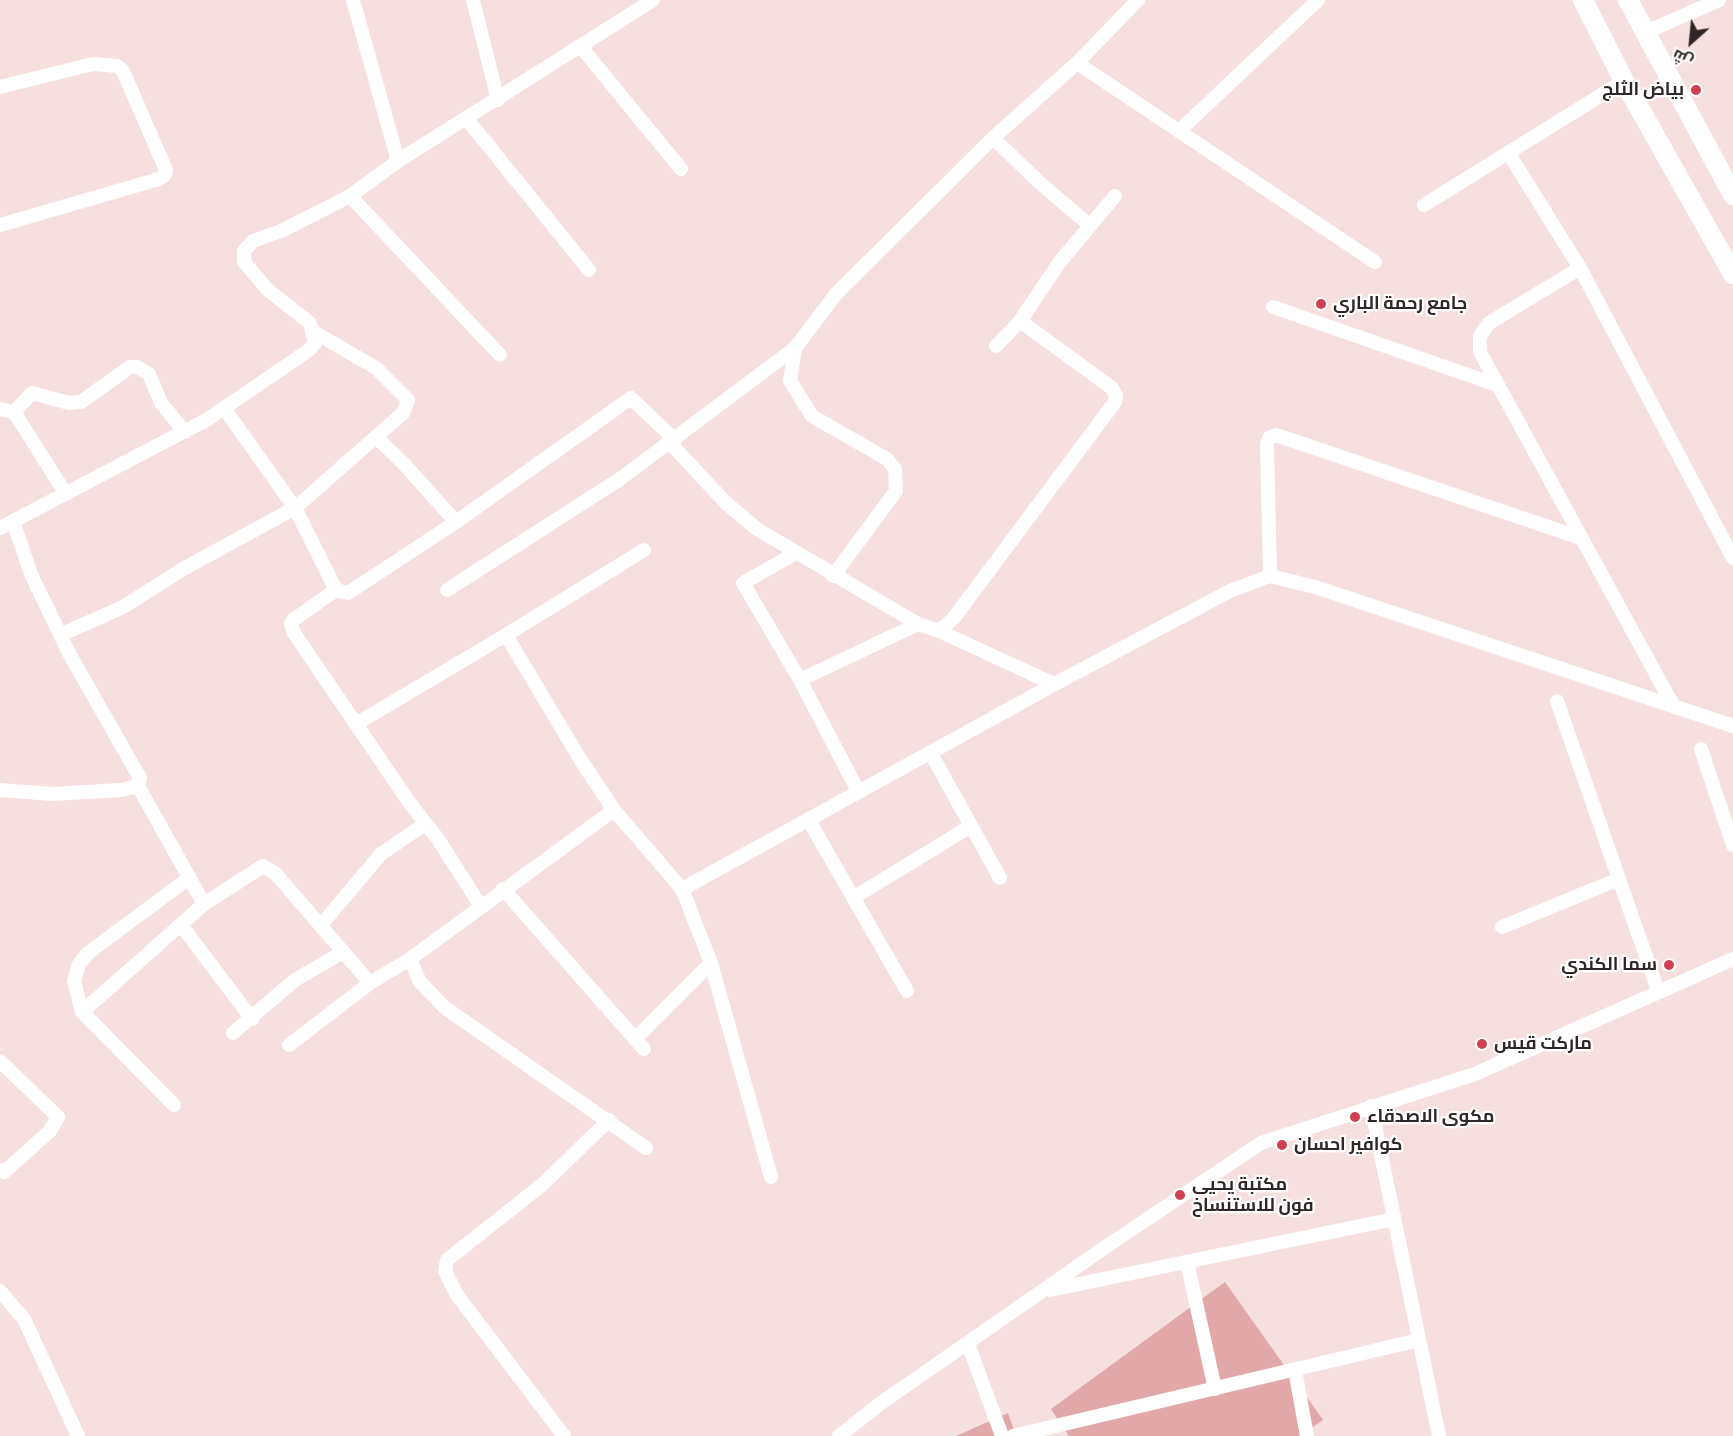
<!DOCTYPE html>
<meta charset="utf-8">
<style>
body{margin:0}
#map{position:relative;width:1733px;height:1436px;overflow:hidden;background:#f6dfdf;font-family:"Fira Sans Condensed",Cairo,sans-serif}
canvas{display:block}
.north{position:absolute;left:1661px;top:12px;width:60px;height:60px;-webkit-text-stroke:4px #fff;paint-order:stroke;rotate:207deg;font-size:16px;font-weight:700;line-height:24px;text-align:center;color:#2f2727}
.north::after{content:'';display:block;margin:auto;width:21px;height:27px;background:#2f2727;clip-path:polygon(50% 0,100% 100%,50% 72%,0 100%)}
</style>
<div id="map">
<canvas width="1733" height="1436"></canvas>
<div class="north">ش</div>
</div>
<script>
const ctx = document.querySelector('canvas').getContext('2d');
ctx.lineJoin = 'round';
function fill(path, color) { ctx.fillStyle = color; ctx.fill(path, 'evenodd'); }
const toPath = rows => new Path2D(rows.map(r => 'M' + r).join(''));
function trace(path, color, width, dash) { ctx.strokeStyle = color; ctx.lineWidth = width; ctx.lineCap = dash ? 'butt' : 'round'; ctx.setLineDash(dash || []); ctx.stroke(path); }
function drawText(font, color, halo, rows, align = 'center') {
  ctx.font = font + ' "Fira Sans Condensed",Cairo,sans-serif'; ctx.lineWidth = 4.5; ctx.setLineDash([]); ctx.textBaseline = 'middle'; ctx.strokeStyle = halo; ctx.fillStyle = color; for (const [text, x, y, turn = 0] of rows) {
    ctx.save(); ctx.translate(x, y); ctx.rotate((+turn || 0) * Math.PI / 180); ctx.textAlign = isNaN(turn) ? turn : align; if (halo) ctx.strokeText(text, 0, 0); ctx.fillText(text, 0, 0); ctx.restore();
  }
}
fill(toPath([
 [1225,1282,1323,1420,1300,1436,1069,1436,1051,1409],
 [1008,1413,1016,1436,956,1436]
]), '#e2a8a9');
trace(toPath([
 [353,0,398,161],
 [473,0,498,100],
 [1644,33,1719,0],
 [581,47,681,169],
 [1077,63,1375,262],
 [0,87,93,64,117,66,123,71,166,170,164,176,159,179,0,225],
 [466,118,589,270],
 [1179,131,1318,0],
 [993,138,1040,183,1089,225],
 [1509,154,1580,268,1733,558],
 [350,196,500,355],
 [1424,205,1624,81],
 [1580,268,1489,323,1480,336,1480,352,1674,707],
 [1273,307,1497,385],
 [996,346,1020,321,1059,263,1115,196],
 [795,348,790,381,812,416,887,459,895,469,896,491,833,576],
 [224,408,295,508,336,590,348,593,456,522,631,398,675,440],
 [0,409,14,412,66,494],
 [14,412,32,393,69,403,81,402,130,367,137,367,149,374,161,403,185,432],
 [376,437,404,464,456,522],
 [670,443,727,504,757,529,918,624,939,631,1054,684],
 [0,528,208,419,309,350,315,343,310,323,268,290,244,262,244,251,253,241,281,231,350,196,398,161,653,0],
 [796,553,743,583,800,680,858,791],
 [1270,576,1267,444,1269,438,1276,435,1581,538],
 [336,590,293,620,291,624,294,633,409,802,438,839,480,905],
 [447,590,620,479,795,348,836,294,993,138,1077,63,1138,0],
 [939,631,953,619,1115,402,1116,396,1112,388,1020,321],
 [60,635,123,607,183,569,295,508,403,413,408,400,376,368,314,332],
 [800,680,918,624],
 [1557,701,1658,991],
 [356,724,506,635],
 [1701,749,1733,845],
 [930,752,1000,878],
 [138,786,204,904],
 [0,790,52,794,121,790,138,786,140,778,70,655,31,574,13,521],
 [614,810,580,759,506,635,644,550],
 [808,819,907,991],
 [503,889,644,1049],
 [682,889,1064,679,1230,591,1270,576,1315,587,1733,726],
 [853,898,971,826],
 [181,925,252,1019],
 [321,925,381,854,425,824],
 [1502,927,1619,879],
 [82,1012,204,904,263,866,275,873,370,983],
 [233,1033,295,980,343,952],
 [635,1039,711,963],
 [289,1045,370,983,410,959],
 [0,1061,58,1117,50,1131,4,1172,0,1170],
 [174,1105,82,1012,74,981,79,964,88,953,189,878],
 [1371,1106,1439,1436],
 [646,1148,444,1007,420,982,410,959,614,810,682,889,711,963,771,1177],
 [1187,1262,1215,1389],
 [1050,1290,1394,1219],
 [0,1291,24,1319,78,1436],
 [968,1344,1002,1436],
 [1295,1370,1307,1436],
 [564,1436,457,1295,445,1271,447,1260,543,1184,609,1120],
 [839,1436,881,1403,1107,1246,1261,1143,1475,1074,1733,959],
 [1013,1436,1419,1340]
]), '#fff', 14);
trace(toPath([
 [1583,0,1624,81,1733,274],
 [1628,0,1733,195]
]), '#fff', 20);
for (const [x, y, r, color] of [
 [1696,90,6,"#cf3f52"],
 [1321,304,6,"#cf3f52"],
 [1669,965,6,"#cf3f52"],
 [1482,1044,6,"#cf3f52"],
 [1355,1117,6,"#cf3f52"],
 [1282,1145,6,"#cf3f52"],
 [1180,1195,6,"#cf3f52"]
]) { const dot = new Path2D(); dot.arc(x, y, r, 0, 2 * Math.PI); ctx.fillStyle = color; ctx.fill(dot); trace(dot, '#fff', 2); }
drawText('bold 18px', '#2f2727', '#fff', [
 ["بياض الثلج",1684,90,"right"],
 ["جامع رحمة الباري",1333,304],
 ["سما الكندي",1657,965,"right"],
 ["ماركت قيس",1494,1044],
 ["مكوى الاصدقاء",1367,1117],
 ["كوافير احسان",1294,1145],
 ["مكتبة يحيى",1192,1185],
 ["فون للاستنساخ",1192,1206]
], 'left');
</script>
